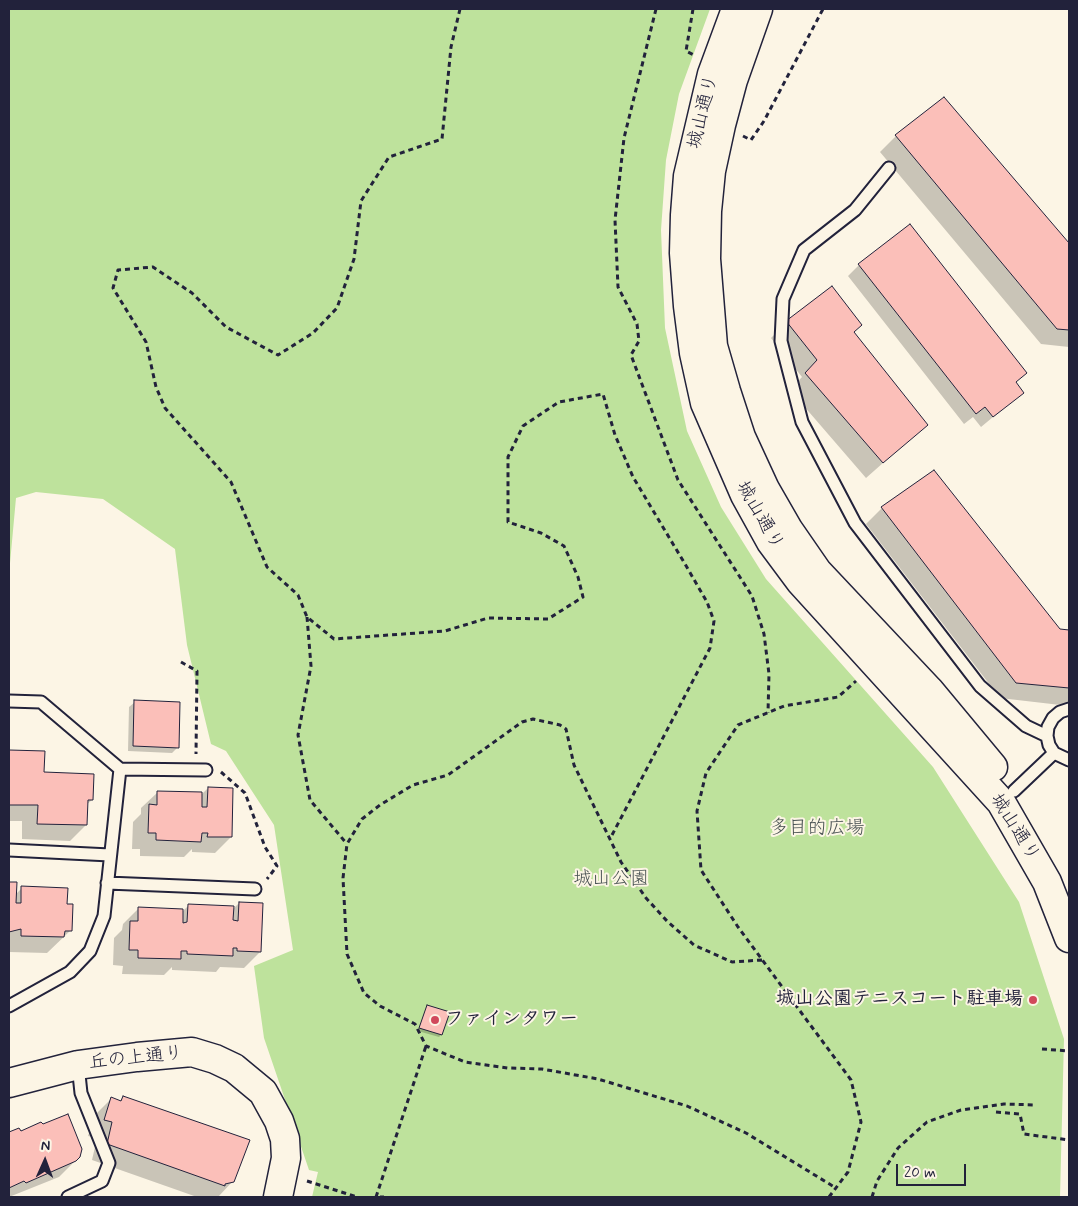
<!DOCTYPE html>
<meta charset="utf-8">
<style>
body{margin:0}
#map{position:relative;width:1078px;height:1206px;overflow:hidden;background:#fcf5e5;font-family:Mynerve,sans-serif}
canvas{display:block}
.frame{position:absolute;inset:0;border:10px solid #22223b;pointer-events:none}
.north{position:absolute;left:20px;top:1136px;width:50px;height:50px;-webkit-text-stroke:4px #fcf5e5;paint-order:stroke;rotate:2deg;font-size:14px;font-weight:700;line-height:20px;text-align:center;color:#22223b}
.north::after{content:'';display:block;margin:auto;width:18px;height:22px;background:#22223b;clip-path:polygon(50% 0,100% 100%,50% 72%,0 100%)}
.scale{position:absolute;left:896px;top:1164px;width:70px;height:22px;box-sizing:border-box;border:2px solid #22223b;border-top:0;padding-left:6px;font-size:15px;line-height:18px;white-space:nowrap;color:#22223b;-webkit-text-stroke:4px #fcf5e5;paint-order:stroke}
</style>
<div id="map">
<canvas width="1078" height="1206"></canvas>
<div class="frame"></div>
<div class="north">N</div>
<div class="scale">20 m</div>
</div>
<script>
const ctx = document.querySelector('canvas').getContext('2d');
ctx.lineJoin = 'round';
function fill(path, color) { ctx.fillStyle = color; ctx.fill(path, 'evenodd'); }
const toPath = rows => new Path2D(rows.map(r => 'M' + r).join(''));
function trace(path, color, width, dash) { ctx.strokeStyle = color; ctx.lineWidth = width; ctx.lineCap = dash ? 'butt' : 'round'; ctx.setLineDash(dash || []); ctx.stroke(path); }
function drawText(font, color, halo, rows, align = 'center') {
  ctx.font = font + ' Mynerve,"Klee One",sans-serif'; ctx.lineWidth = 4; ctx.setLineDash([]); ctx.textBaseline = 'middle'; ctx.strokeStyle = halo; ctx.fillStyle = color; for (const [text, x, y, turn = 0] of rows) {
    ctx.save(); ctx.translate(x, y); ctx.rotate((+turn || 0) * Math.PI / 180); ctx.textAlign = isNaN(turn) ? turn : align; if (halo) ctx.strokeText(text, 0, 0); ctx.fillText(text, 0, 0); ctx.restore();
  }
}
fill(toPath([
 [9,9,710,9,679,94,666,160,661,230,665,328,687,431,721,507,766,579,933,767,1019,902,1064,1039,1060,1197,312,1197,318,1172,309,1170,264,1038,254,966,293,950,274,825,226,751,211,744,187,645,175,549,103,499,36,492,16,498,9,574]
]), '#bee29c');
fill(toPath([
 [944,98,1069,245,1069,347,1041,344,880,152,896,136],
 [859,265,1015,383,1022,393,981,427,973,417,964,424,848,276],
 [787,322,852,333,926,425,866,478,790,390,802,377,771,338],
 [882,508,1059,631,1069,631,1069,706,1000,698,866,524],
 [135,702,178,747,172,753,128,751,129,707],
 [9,751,44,753,43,773,92,800,86,805,86,825,70,841,22,839,22,821,9,821],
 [208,788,231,837,215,853,192,852,192,849,184,857,140,856,140,849,132,849,133,822,141,814,141,808,158,792,201,795],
 [9,883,15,884,15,895,22,888,66,905,71,930,47,953,9,952],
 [239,903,260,952,244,968,220,967,216,972,172,970,172,967,164,975,122,974,123,966,113,965,114,938,122,930,123,924,139,908,182,912,189,905,232,910],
 [427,1006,441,1035,439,1037,418,1031],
 [123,1097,233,1181,218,1197,197,1197,92,1160,97,1138,88,1136,95,1115,111,1099,120,1101],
 [19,1129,75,1161,59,1177,9,1197,9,1133]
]), '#0003');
const building = toPath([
 [944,97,1069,243,1069,330,1057,329,895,135,944,97],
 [910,224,1027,373,1016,382,1024,393,993,417,985,407,976,414,858,264,910,224],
 [832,286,862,325,854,332,928,425,883,463,805,373,817,360,786,321,832,286],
 [934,470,1060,629,1069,630,1069,688,1016,683,881,507,934,470],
 [134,700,180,702,179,748,133,746,134,700],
 [9,750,45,751,44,772,94,774,93,800,88,800,87,825,37,824,38,805,9,805,9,750],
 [208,787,233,788,232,837,207,837,208,833,202,833,201,842,156,840,156,833,148,833,149,804,157,805,157,791,202,792,202,807,207,807,208,787],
 [9,882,17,882,16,903,21,903,21,886,68,888,67,904,73,904,72,931,65,931,64,937,21,936,21,929,9,932,9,882],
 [239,902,263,903,261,952,237,951,237,948,233,948,233,956,187,954,187,951,181,951,181,959,138,958,138,950,129,950,130,921,138,921,138,907,183,909,183,923,187,922,188,904,234,906,233,920,238,921,239,902],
 [427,1005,450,1012,442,1035,419,1028,427,1005],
 [123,1096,250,1140,234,1182,225,1184,225,1186,107,1144,112,1122,104,1120,111,1097,121,1101,123,1096],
 [68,1114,82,1149,80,1157,76,1161,26,1183,24,1181,9,1188,9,1132,19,1128,21,1131,41,1122,43,1124,68,1114]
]);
fill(building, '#fbbfb9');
trace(building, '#22223b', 1);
const lane = toPath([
 [889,168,855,210,804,250,783,299,781,341,802,422,855,523,980,686,1026,726,1047,736],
 [9,701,41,702,120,769,206,770],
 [1069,709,1060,712,1053,718,1048,727,1047,736,1049,745,1054,753,1069,760],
 [1014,791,1054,753],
 [9,850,110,855],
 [107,883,255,889],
 [9,1006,70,972,90,951,104,916,120,769],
 [68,1197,102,1181,109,1163,81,1093,78,1065]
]);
const secondary = toPath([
 [736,9,712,74,688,176,685,215,684,253,688,306,694,353,705,403,745,495,771,542,800,581,1001,802,1047,882,1069,938],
 [758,9,733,80,721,125,711,171,707,211,706,259,713,346,726,391,741,437,765,489,788,529,817,571,929,690,993,767],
 [9,1083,78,1065,137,1057,192,1052,215,1059,234,1068,263,1092,279,1121,285,1139,286,1158,278,1197]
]);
trace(lane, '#22223b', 15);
trace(secondary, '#22223b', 31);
trace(toPath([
 [460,9,451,47,442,139,389,157,361,201,354,259,337,308,313,333,278,355,226,327,192,293,153,267,118,270,113,288,146,342,156,387,165,408,231,482,267,567,298,595,307,617,334,639,445,631,488,618,548,619,583,597,578,577,564,546,541,533,508,522,508,457,523,426,559,402,603,394,615,435,633,477,685,564,707,602,714,621,710,648,611,837],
 [656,9,624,138,615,220,618,287,637,324,639,341,631,355,678,480,752,596,764,634,769,674,768,713],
 [693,9,686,51,694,55],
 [743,136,751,140,764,121,823,9],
 [307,617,311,666,298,735,310,800,347,844],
 [181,662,197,671,196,754],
 [221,772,245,793,265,847,277,866,267,879],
 [762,960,732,962,694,945,667,921,646,898,621,862,574,765,566,729,560,725,533,719,522,722,448,775,413,785,380,805,362,819,347,844,343,878,347,954,364,993,380,1006,415,1024,426,1046,465,1062,508,1068,542,1069,598,1079,687,1106,746,1133,836,1188],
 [1042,1049,1069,1051],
 [996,1112,1020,1114,1024,1134,1069,1140],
 [307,1181,357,1197],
 [376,1197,426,1046],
 [380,1197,384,1197],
 [829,1197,848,1172,861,1122,851,1080,738,927,701,870,697,811,706,773,738,725,784,706,838,697,856,681],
 [872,1197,877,1181,898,1148,927,1122,961,1110,1004,1104,1036,1105]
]), '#22223b', 3, [5, 4]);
trace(lane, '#fcf5e5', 11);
trace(secondary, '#fcf5e5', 28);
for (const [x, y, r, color] of [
 [1033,1000,5,"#d1495b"],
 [435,1020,5,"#d1495b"]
]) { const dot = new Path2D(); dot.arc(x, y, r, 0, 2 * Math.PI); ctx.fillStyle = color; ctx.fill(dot); trace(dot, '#fcf5e5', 2); }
drawText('19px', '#22223b', '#fcf5e5', [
 ["城山通り",704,112,-76],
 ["城山通り",759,516,60],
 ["城山通り",1014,828,58],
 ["丘の上通り",136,1059,-6]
]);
drawText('19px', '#495253', '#fcf5e5', [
 ["多目的広場",817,829],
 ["城山公園",611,880]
]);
drawText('bold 19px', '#22223b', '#fcf5e5', [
 ["城山公園テニスコート駐車場",1023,1000],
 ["ファインタワー",445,1020,"left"]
], 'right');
</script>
